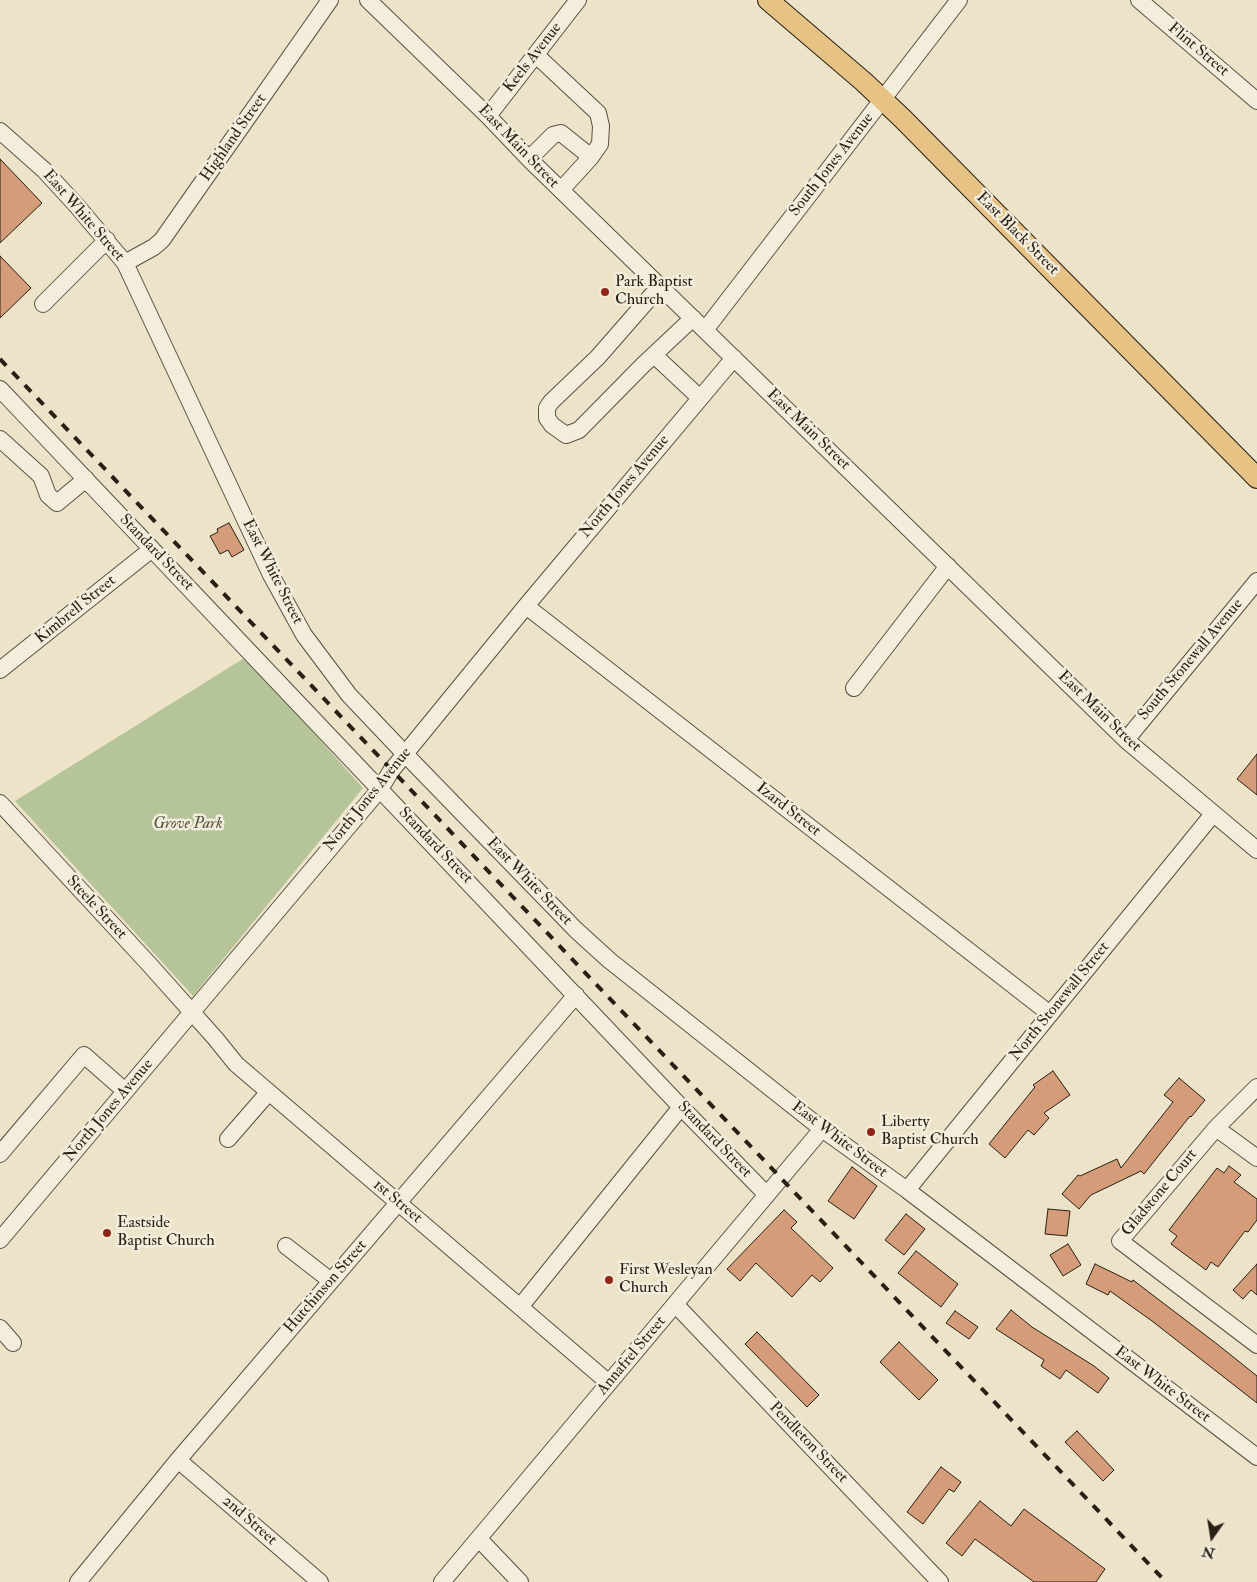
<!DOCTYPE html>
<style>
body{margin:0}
#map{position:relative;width:1257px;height:1582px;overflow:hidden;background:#ede3c9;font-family:"IM FELL Double Pica",serif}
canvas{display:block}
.north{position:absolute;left:1187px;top:1512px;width:50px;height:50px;-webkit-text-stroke:4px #f3eddc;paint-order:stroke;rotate:193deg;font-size:14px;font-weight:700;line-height:20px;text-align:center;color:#281f15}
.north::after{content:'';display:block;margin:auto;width:18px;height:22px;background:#281f15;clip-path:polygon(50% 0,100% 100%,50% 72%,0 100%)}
</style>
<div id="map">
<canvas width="1257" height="1582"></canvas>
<div class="north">N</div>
</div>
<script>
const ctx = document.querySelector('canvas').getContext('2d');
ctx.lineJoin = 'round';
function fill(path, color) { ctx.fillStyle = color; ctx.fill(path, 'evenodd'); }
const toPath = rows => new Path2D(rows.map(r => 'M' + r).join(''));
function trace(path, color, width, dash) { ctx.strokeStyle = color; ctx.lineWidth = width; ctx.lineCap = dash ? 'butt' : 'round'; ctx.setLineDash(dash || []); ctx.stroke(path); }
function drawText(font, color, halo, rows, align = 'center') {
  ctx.font = font + ' "IM FELL Double Pica",serif'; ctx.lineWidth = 5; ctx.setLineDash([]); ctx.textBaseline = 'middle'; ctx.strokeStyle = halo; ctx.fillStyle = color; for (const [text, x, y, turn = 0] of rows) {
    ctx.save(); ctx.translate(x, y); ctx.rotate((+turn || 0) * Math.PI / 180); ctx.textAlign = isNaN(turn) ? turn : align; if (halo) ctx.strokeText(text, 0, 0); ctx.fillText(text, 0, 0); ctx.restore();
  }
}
fill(toPath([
 [246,657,363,788,193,996,15,801]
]), '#b5c499');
const building = toPath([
 [0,159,42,203,0,243,0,159],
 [0,256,31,288,0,318,0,256],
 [229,523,244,550,232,557,228,550,220,554,210,536,218,532,217,529,229,523],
 [1257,754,1257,795,1237,779,1257,754],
 [1053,1071,1070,1095,1044,1113,1049,1118,1034,1135,1028,1130,1005,1158,989,1144,1035,1087,1033,1085,1053,1071],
 [1179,1078,1205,1100,1191,1117,1190,1116,1144,1174,1141,1171,1091,1195,1079,1209,1062,1194,1078,1175,1080,1176,1117,1159,1121,1168,1173,1102,1164,1095,1179,1078],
 [1229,1166,1241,1175,1234,1182,1257,1199,1257,1220,1248,1232,1245,1231,1218,1267,1211,1262,1206,1270,1171,1244,1177,1236,1169,1230,1217,1168,1224,1173,1229,1166],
 [852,1167,877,1186,854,1219,828,1201,852,1167],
 [1048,1209,1070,1211,1067,1236,1045,1234,1048,1209],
 [784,1210,797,1222,791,1228,833,1268,820,1282,812,1275,792,1297,756,1263,740,1281,727,1269,784,1210],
 [906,1214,925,1229,904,1255,885,1240,906,1214],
 [1068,1244,1081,1265,1063,1276,1050,1255,1068,1244],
 [916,1251,958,1284,941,1307,898,1273,916,1251],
 [1095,1264,1132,1282,1133,1280,1217,1344,1257,1376,1257,1403,1152,1321,1110,1291,1108,1295,1086,1284,1095,1264],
 [1257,1264,1257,1295,1251,1290,1243,1299,1233,1290,1257,1264],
 [1011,1310,1032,1327,1094,1366,1109,1378,1098,1393,1066,1370,1060,1379,1041,1366,1044,1360,996,1329,1011,1310],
 [955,1311,978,1327,969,1339,946,1323,955,1311],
 [757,1332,819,1395,807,1407,745,1344,757,1332],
 [899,1342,938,1380,919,1400,880,1362,899,1342],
 [1077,1431,1114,1470,1103,1481,1065,1442,1077,1431],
 [941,1467,961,1482,954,1492,949,1489,923,1524,907,1512,941,1467],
 [980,1501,1011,1526,1024,1509,1105,1569,1096,1582,1034,1582,975,1539,962,1556,946,1543,980,1501]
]);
fill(building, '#d49c78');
trace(building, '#281f15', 1);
const minor = toPath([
 [368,0,488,116,529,159,1126,740,1257,850],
 [1139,0,1257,101],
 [536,55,598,113,601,126,600,144,591,157],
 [488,116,578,0],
 [0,131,44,170,77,206,125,263,271,575,304,635,349,695,405,754,576,930,609,960,822,1129,907,1190,1257,1457],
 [529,159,553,135,561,133,591,157,561,190],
 [125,263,154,247,162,240,330,0],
 [660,286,598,357,551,402,547,408,547,418,552,425,566,435,579,430,643,365,693,318],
 [43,304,107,240],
 [705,330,959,0],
 [654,355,700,398],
 [0,389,681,1107,767,1195],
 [0,439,41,476,48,495,57,503,86,479],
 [526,606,1050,1014],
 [0,670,152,549],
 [854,688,948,566],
 [1126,740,1257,581],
 [0,803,148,963,215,1038,236,1064,609,1383],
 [1257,1087,1216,1128,1120,1241,1257,1345],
 [1216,1128,1257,1158],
 [228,1139,268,1093],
 [0,1154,84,1055,125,1091],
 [907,1190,1213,814],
 [0,1240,380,789,391,771,526,606,734,358],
 [286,1246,331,1281],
 [675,1304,940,1582],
 [520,1307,681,1107],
 [0,1328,13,1343],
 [178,1460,320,1582],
 [479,1539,520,1582],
 [78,1582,178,1460,576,995],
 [442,1582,822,1129]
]);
const major = toPath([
 [768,0,864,82,903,119,1257,478]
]);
trace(minor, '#595042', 18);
trace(major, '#281f15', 22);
trace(minor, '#f3eddc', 16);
trace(major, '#e6c284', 20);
trace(toPath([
 [0,359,1166,1582]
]), '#281f15', 4, [9, 9]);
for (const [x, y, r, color] of [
 [605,292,5,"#8f2418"],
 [871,1132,5,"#8f2418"],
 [107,1233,5,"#8f2418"],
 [609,1280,5,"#8f2418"]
]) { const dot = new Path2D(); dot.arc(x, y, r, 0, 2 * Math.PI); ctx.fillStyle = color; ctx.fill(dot); trace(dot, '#f3eddc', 2); }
drawText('16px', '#281f15', '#f3eddc', [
 ["Flint Street",1198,50,40],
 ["Keels Avenue",533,58,-52],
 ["Highland Street",234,138,-55],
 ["East Main Street",518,147,46],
 ["South Jones Avenue",832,165,-52],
 ["East White Street",83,216,49],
 ["East Black Street",1017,234,45],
 ["East Main Street",808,430,44],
 ["North Jones Avenue",625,487,-50],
 ["Standard Street",156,553,46],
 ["East White Street",272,572,63],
 ["Kimbrell Street",76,610,-39],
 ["South Stonewall Avenue",1191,660,-50],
 ["East Main Street",1099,712,44],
 ["North Jones Avenue",368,800,-51],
 ["Izard Street",788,810,38],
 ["Standard Street",435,846,46],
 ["East White Street",529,882,46],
 ["Steele Street",96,908,47],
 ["North Stonewall Street",1060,1002,-51],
 ["North Jones Avenue",109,1111,-50],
 ["Standard Street",714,1140,46],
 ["East White Street",839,1140,37],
 ["Gladstone Court",1160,1193,-50],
 ["1st Street",397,1202,40],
 ["Hutchinson Street",326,1287,-49],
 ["Annafrel Street",632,1356,-50],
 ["East White Street",1162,1385,37],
 ["Pendleton Street",808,1443,46],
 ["2nd Street",249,1521,41]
]);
drawText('16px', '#281f15', '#f3eddc', [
 ["Park Baptist",615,283],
 ["Church",615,301],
 ["Liberty",881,1123],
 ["Baptist Church",881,1141],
 ["Eastside",117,1224],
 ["Baptist Church",117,1242],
 ["First Wesleyan",619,1271],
 ["Church",619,1289]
], 'left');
drawText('italic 16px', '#52513d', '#f3eddc', [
 ["Grove Park",188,825]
]);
</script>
